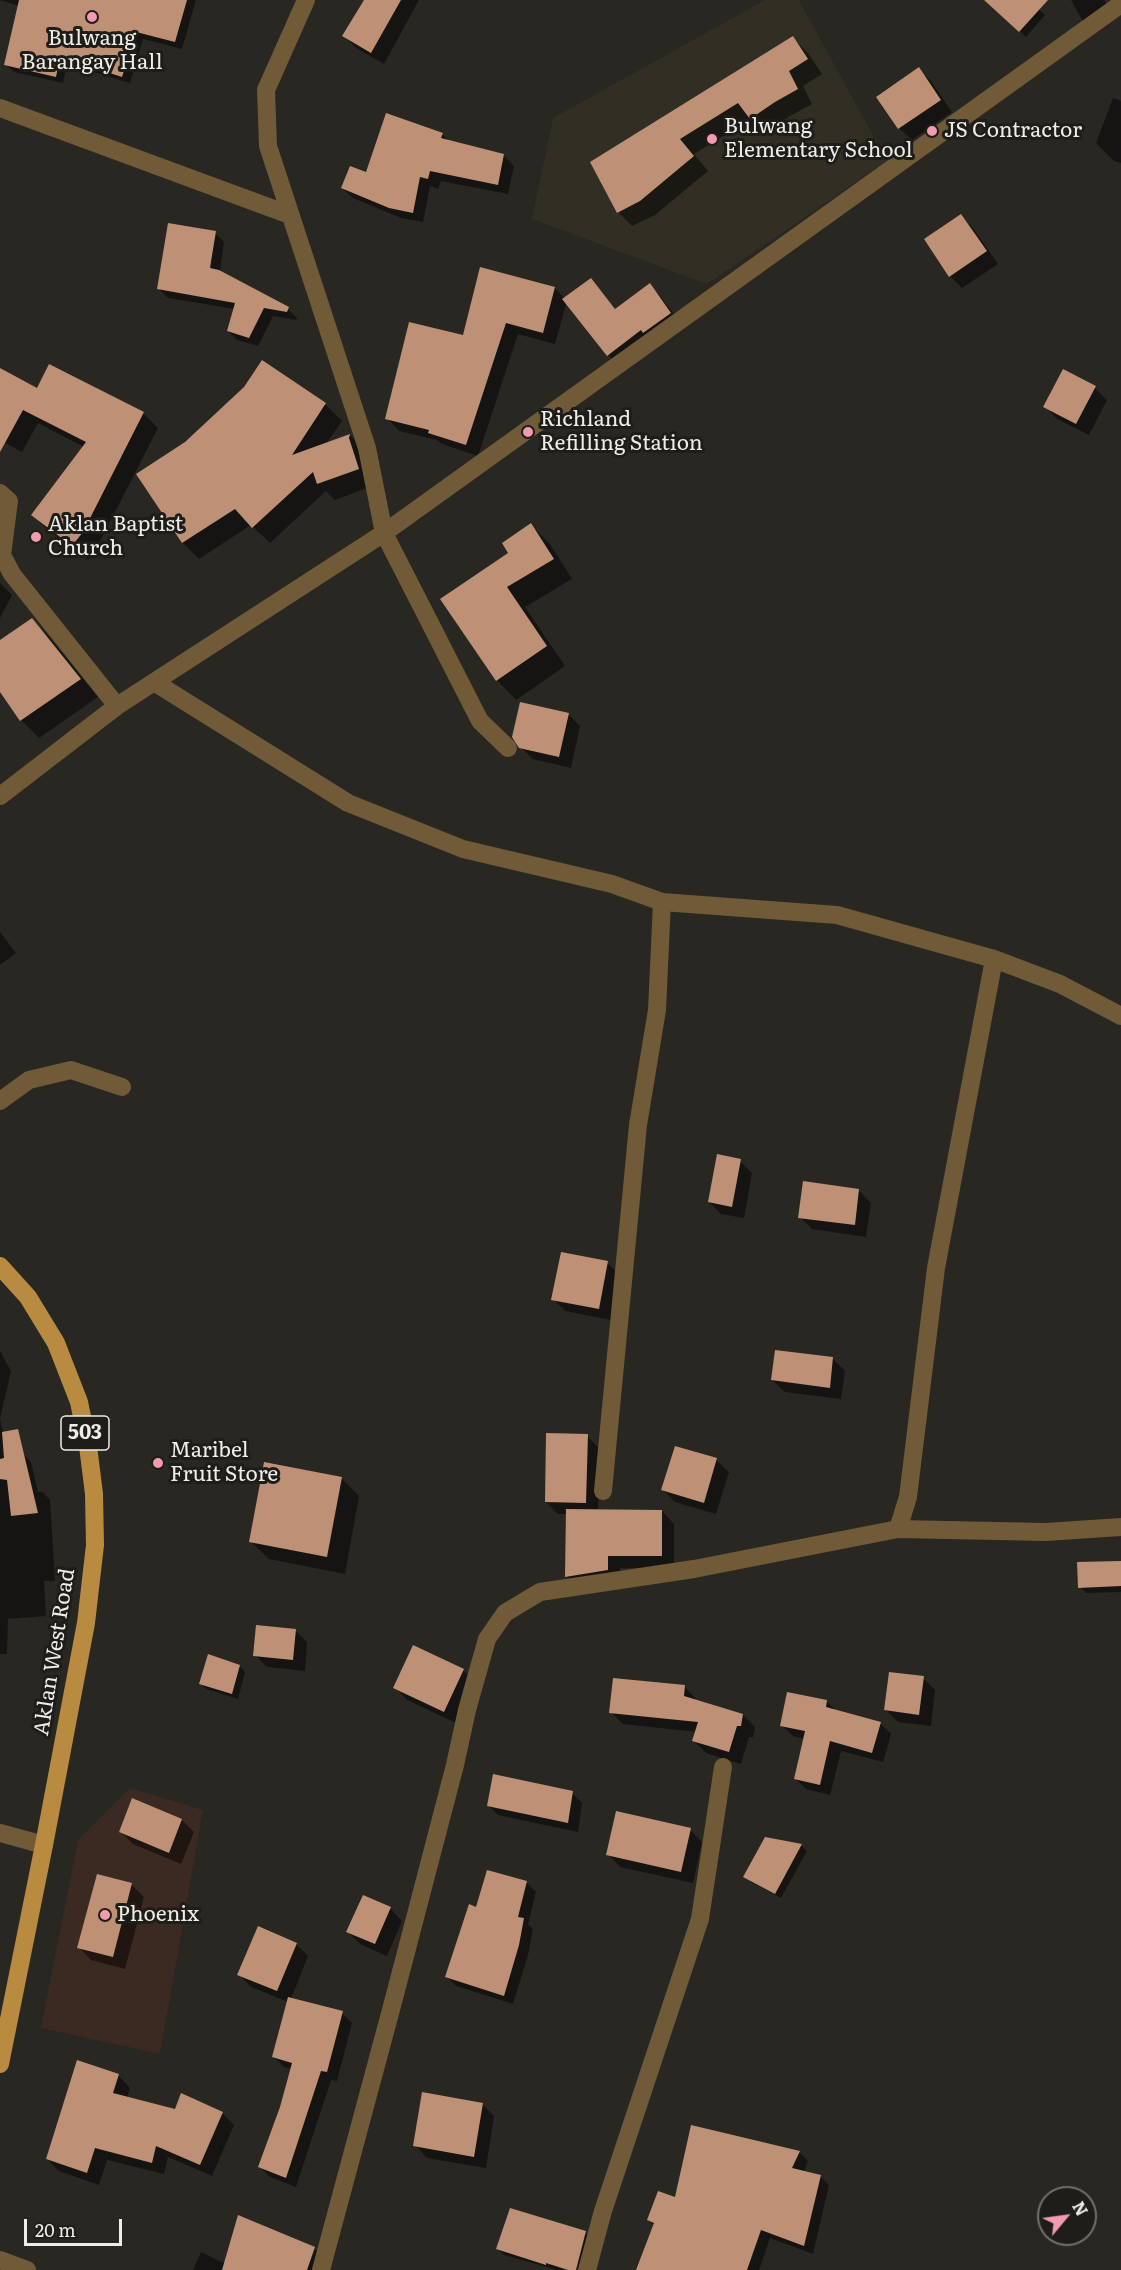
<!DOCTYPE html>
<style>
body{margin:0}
#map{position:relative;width:1121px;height:2270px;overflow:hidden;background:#282722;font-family:Literata,serif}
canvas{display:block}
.north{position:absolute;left:1037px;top:2186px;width:60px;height:60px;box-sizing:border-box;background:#1f1d18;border:2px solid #72706c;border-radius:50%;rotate:61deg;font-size:16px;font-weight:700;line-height:24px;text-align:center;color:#eeede9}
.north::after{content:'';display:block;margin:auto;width:21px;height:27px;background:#f29ab0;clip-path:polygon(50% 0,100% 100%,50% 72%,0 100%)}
.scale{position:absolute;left:24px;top:2219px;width:98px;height:27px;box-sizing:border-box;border:3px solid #eeede9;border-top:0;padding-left:8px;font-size:18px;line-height:21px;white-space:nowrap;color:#eeede9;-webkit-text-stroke:4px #1f1d18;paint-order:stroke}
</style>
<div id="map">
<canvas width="1121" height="2270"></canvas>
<div class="north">N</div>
<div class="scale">20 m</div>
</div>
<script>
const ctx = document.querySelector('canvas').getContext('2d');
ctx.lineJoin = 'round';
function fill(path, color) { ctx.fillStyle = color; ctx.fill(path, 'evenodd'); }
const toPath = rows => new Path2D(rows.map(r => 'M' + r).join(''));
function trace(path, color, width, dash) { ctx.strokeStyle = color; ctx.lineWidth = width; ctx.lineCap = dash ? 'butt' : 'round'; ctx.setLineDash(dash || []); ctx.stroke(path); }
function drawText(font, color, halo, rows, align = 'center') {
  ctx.font = font + ' Literata,serif'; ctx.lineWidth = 6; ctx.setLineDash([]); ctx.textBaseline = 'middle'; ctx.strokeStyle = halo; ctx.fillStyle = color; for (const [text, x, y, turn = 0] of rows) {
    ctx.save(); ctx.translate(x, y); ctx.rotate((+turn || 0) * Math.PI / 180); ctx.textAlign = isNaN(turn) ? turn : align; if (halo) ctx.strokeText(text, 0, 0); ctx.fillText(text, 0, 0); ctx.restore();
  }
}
fill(toPath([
 [130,1788,203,1810,160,2054,41,2028,78,1840]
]), '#3b2a21');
fill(toPath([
 [765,0,799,0,887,161,707,284,532,219,553,118]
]), '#312e23');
fill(toPath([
 [0,0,196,0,182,49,143,39,130,83,67,64,63,83,14,72,6,65,19,6],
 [366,0,419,0,384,64,356,48,344,36],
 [1008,0,1029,0,1045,15,1026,37,998,11],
 [1071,0,1104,0,1109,8,1087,24,1081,18],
 [793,38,808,53,822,74,803,86,812,104,790,116,765,133,751,119,694,154,708,171,655,215,632,226,618,212,592,162],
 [919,69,931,81,952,112,912,140,899,128],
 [1113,98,1121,101,1121,163,1114,161,1096,143],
 [442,134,450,142,503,155,514,166,508,194,441,181,438,189,430,186,423,222,401,218,353,198,342,188],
 [961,216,973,228,998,264,962,288,950,276,926,240],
 [215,233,224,242,220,271,288,309,297,318,296,320,273,316,258,346,237,340,228,331,235,309,168,298,159,289],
 [591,280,616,310,649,285,661,297,682,326,620,367,608,355,567,301,555,344,518,334,478,456,442,444,437,440,399,431,387,418,464,337,555,288,565,299],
 [0,370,38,390,143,413,158,428,97,547,88,560,48,530,33,515,84,447,38,423,22,452,0,440],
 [1095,388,1107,400,1089,435,1057,419,1045,407],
 [325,404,342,421,326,444,350,435,366,451,375,485,335,500,326,491,270,543,251,525,199,559,183,543,138,475],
 [531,525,550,544,572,579,525,607,565,666,516,700,497,680,510,553],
 [0,583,12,595,0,618],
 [32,620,50,638,98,697,39,738,21,720,0,689,0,642],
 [568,714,580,726,571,768,533,759,520,747],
 [0,932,16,953,0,965],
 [740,1161,752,1173,744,1218,721,1214,709,1202],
 [859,1191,871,1203,866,1237,812,1229,800,1217],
 [607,1263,620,1275,611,1320,565,1311,553,1299],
 [0,1351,11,1371,0,1419,9,1458,23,1454,31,1462,38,1492,43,1492,50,1500,55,1581,44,1581,46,1616,8,1619,7,1654,0,1654],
 [833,1359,845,1371,841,1399,785,1392,772,1380],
 [587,1436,599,1448,598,1511,662,1511,674,1524,674,1568,620,1568,620,1582,578,1588,566,1576,568,1514,558,1514,546,1502],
 [716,1460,729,1472,716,1514,675,1502,663,1490],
 [341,1478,359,1496,345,1574,269,1559,250,1541],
 [1121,1563,1121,1592,1086,1593,1080,1587],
 [295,1630,307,1642,305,1671,267,1667,255,1655],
 [240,1666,245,1672,238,1699,206,1689,201,1684],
 [463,1670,475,1682,456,1723,407,1700,395,1687],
 [923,1678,935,1690,931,1726,898,1722,886,1710],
 [684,1686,696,1699,696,1701,743,1715,755,1727,753,1737,749,1737,741,1764,706,1753,694,1741,697,1732,623,1724,611,1712],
 [826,1701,837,1711,880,1723,891,1734,883,1762,841,1751,830,1795,806,1789,795,1778,804,1739,793,1736,782,1726],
 [572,1793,582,1803,578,1832,498,1815,488,1805],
 [133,1800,182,1820,194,1832,181,1864,133,1844,121,1832],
 [690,1830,702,1842,693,1883,620,1867,608,1854],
 [766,1839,801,1845,807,1851,781,1898,751,1882,745,1877],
 [488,1872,527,1883,536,1892,528,1924,533,1929,528,1955,513,2004,456,1986,447,1977,477,1909],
 [131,1884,144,1897,125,1969,91,1960,79,1947],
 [390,1908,402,1921,387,1956,360,1944,348,1932],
 [296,1944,308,1956,291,1999,342,2013,352,2023,337,2081,331,2080,296,2187,270,2177,260,2167,281,2107,292,2069,284,2067,274,2057,288,2002,251,1987,239,1974],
 [118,2075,130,2088,127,2098,176,2111,222,2113,234,2125,212,2176,168,2157,164,2174,107,2160,99,2185,59,2171,47,2159],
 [482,2104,494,2116,486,2168,427,2158,415,2145],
 [799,2152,808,2161,804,2172,820,2176,829,2185,813,2254,770,2238,759,2270,643,2270,655,2226,648,2220,676,2199],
 [239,2217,315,2249,331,2265,329,2270,193,2270,201,2252,226,2264],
 [585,2233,591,2238,583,2270,557,2270,504,2255,498,2249]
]), '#0007');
fill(toPath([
 [19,0,187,0,175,42,136,32,122,77,60,57,56,77,4,65],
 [364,0,401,0,371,53,342,36],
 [984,0,1048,0,1019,32],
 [793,36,808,59,789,71,798,89,775,102,750,119,738,103,680,139,694,156,640,201,617,213,590,162],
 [919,67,941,100,898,129,876,97],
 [386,113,443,133,441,138,504,154,498,185,430,171,428,179,420,177,413,213,389,208,341,188,350,166,366,172],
 [961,214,987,251,949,277,924,239],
 [168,223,216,231,210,268,219,270,289,307,287,312,264,308,249,338,227,331,235,303,157,289],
 [480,267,555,287,543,333,506,323,466,445,428,433,429,430,385,419,409,322,463,335],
 [591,278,615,309,650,283,671,313,643,333,641,330,607,356,562,299],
 [262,360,326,403,292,455,350,434,349,438,359,469,317,484,313,472,252,528,235,509,182,543,136,474,185,442,244,387],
 [49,364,144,412,83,532,72,546,31,515,86,442,23,410,0,452,0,368,37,388],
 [1063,369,1096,386,1076,424,1043,407],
 [531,523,554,559,507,587,547,646,496,681,440,599,508,553,502,543],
 [32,618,81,679,20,721,0,692,0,640],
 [520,702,569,713,559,757,519,748,512,737],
 [717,1154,741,1159,732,1207,708,1202],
 [803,1181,859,1189,855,1225,798,1218],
 [561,1252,608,1261,599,1309,551,1300],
 [775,1350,833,1357,830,1388,771,1380],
 [18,1429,38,1513,11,1516,7,1480,0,1479,0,1459,4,1458,2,1432],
 [546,1433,588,1434,586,1503,545,1502],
 [675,1446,717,1458,704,1503,661,1490],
 [264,1462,342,1477,327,1557,249,1542],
 [566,1509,662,1510,662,1556,608,1556,608,1570,565,1577],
 [1121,1561,1121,1586,1078,1588,1077,1562],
 [256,1625,296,1629,293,1660,253,1656],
 [413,1645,464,1669,444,1712,393,1688],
 [208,1654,240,1665,232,1694,199,1684],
 [889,1672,924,1676,919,1715,884,1710],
 [613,1678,685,1685,684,1696,743,1714,741,1726,737,1726,729,1752,692,1741,698,1722,609,1713],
 [787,1692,827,1700,826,1707,881,1722,872,1753,830,1741,820,1785,794,1779,805,1731,780,1726],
 [493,1774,573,1791,568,1823,487,1806],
 [132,1798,182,1819,169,1853,119,1832],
 [616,1811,691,1828,681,1872,606,1855],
 [765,1837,802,1844,775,1894,743,1877],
 [487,1870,527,1881,518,1917,524,1918,519,1945,504,1996,445,1977,469,1904,476,1907],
 [97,1874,132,1883,113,1957,77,1948],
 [363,1895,391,1907,375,1944,346,1932],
 [258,1926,297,1943,277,1991,237,1975],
 [288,1997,343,2011,327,2072,321,2071,286,2178,258,2167,280,2107,292,2063,272,2057],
 [77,2060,119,2074,113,2093,175,2109,181,2093,223,2112,200,2165,156,2146,152,2163,95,2148,87,2173,46,2159],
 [422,2092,483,2103,474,2157,413,2146],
 [691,2125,800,2151,792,2168,821,2175,804,2246,761,2230,747,2270,636,2270,654,2223,647,2220,658,2191,675,2197],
 [510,2208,586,2231,576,2270,568,2270,546,2263,546,2265,496,2249],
 [238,2215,315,2247,307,2270,222,2270]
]), '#be9176');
trace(toPath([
 [306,0,266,90,268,146,367,448,384,533,480,721,508,748],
 [0,108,290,215],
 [0,493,9,501,2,555,12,574,117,706],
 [154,682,348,803,463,849,612,884,662,902,657,1010,638,1125,603,1491],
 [0,796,117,706,384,533,1121,4],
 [662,902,837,915,994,959,1060,984,1121,1016],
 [0,1101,29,1080,71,1070,122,1087],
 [898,1529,908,1497,936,1268,994,959],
 [0,1833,44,1845],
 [0,2260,27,2270],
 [321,2270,392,2006,455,1765,467,1710,487,1639,505,1613,540,1592,694,1569,898,1529,1046,1532,1121,1527],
 [587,2270,603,2211,700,1919,723,1767]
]), '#705a38', 18);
trace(toPath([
 [0,1266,28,1297,56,1343,79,1402,88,1446,94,1494,95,1545,86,1623,44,1845,0,2064]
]), '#b98b40', 18);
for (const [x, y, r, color] of [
 [92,17,6,"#f29ab0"],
 [932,131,6,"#f29ab0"],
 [712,139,6,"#f29ab0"],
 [528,432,6,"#f29ab0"],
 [36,537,6,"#f29ab0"],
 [158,1463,6,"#f29ab0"],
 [105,1915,6,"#f29ab0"]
]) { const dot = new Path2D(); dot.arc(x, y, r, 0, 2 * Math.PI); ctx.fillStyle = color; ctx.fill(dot); trace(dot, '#1f1d18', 2); }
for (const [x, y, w] of [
 [85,1433,48]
]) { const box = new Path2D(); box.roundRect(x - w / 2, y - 17, w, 34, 4.5); ctx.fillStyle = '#1f1d18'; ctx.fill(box); trace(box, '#eeede9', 1.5); }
drawText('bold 20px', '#eeede9', null, [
 ["503",85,1433]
]);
drawText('21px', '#eeede9', '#1f1d18', [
 ["Bulwang",92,39,"center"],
 ["Barangay Hall",92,63,"center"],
 ["Bulwang",724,127],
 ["Elementary School",724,151],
 ["JS Contractor",944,131],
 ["Richland",540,420],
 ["Refilling Station",540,444],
 ["Aklan Baptist",48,525],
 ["Church",48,549],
 ["Maribel",170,1451],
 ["Fruit Store",170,1475],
 ["Phoenix",117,1915]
], 'left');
drawText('21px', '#eeede9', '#1f1d18', [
 ["Aklan West Road",55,1652,-81]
]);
</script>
